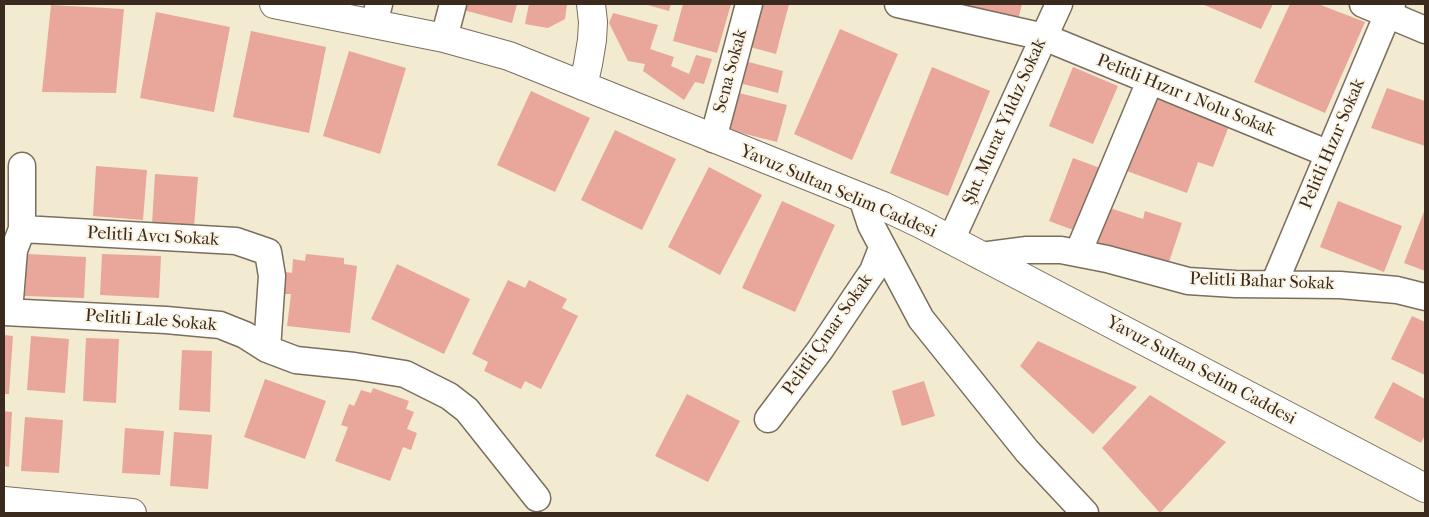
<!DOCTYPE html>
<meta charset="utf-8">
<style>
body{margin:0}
#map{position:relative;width:1429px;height:517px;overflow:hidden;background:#f2ebd1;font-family:"IM FELL French Canon",serif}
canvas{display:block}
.frame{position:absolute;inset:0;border:5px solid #3b2a1e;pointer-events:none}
</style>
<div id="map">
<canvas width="1429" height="517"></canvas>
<div class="frame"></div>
</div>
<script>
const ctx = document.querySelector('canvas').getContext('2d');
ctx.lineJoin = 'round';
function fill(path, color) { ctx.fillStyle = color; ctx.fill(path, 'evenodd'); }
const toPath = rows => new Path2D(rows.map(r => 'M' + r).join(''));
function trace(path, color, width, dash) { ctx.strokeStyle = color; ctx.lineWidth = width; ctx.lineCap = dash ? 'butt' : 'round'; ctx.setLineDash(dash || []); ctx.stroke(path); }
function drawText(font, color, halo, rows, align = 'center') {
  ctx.font = font + ' "IM FELL French Canon",serif'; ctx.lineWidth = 4; ctx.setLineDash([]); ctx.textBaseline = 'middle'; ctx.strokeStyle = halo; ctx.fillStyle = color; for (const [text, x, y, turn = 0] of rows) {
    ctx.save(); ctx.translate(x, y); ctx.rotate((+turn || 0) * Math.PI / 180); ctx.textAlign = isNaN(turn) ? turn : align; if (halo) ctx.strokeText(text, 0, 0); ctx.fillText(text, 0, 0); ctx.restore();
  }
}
fill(toPath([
 [457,4,517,4,512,23,456,8],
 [529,4,567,4,565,19,548,28,525,24],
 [644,4,671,4,669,11],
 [683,4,731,4,717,53,673,41],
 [750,4,789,4,776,54,739,44],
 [960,4,1022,4,1018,20],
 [1202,4,1273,4,1261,29],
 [1290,4,1318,4,1365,22,1325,113,1254,82],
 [51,5,124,9,116,93,42,92],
 [156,12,230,27,214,112,140,98],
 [613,13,658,25,650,49,674,57,671,66,689,74,696,55,712,59,704,84,695,82,684,100,643,71,645,64,628,61,609,23],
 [840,29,898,54,852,160,794,134],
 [251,31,326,47,309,133,233,117],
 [349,51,406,68,380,154,323,136],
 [737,59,783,71,778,93,732,81],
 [932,67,990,91,948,196,890,173],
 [1073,67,1118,86,1093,144,1049,126],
 [1387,88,1425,101,1425,146,1371,128],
 [727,90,787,105,777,142,718,127],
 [531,91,590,118,555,192,497,165],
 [1154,98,1229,126,1213,167,1198,162,1187,193,1127,171],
 [615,130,676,159,642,230,581,200],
 [1073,158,1100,168,1076,231,1049,221],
 [96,166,147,170,143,220,93,216],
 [709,167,762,195,720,275,668,247],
 [155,174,198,177,194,227,152,224],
 [782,201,835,225,795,312,742,288],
 [1338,201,1402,226,1384,272,1320,247],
 [1104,206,1143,219,1145,211,1182,223,1167,268,1092,243],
 [1425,209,1425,271,1404,263],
 [27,254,86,257,84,298,25,296],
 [102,254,161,256,159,298,100,295],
 [306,254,344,258,344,264,357,266,350,333,287,326,291,294,283,294,285,272,292,273,293,259,305,261],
 [397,264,470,299,444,354,371,319],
 [508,280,525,288,529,280,567,299,562,308,578,316,541,389,525,381,521,389,484,371,488,362,472,354],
 [1412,316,1425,322,1425,375,1391,359],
 [4,335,13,336,9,394,4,394],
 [31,336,69,339,65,393,27,390],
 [86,338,119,339,116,403,83,401],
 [1038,341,1137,387,1093,434,1020,366],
 [182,350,212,351,210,412,179,410],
 [265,379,326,401,305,459,244,437],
 [924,381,935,416,902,426,892,391],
 [1393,382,1425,399,1425,435,1421,443,1374,418],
 [373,388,409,401,406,409,414,412,407,429,417,433,411,450,403,447,390,481,335,461,348,427,341,425,349,404,354,406,361,390,371,393],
 [687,394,740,421,708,482,655,456],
 [1150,395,1226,442,1160,513,1102,448],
 [4,411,12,412,9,467,4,466],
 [25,417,63,420,59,473,21,471],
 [125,428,164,431,160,475,122,473],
 [174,432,212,435,208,489,170,486]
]), '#e9a69b');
const street = toPath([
 [898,4,1044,37,1329,154],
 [1363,4,1425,30],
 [374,24,379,4],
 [444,38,453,4],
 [713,139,749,4],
 [22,166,22,229],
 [862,198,871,225,921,319,1027,451,1085,513],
 [951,240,1059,4],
 [1078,253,1150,81],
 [981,256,1027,250,1061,250,1107,259,1188,281,1235,284,1340,285,1397,290,1425,297],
 [1274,284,1392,4],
 [4,312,166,320,220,325,245,335,267,349,296,360,354,366,405,374,449,396,467,410,537,498],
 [9,312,14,250,22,229,236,241,268,252,272,276,267,349],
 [768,419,820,350,873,271,882,248]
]);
const secondary = toPath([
 [274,4,444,38,509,56,883,206,921,224,1425,488],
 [583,86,588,64,592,40,593,22,591,4],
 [4,501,132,513]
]);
trace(street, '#7b6e5d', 29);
trace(secondary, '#7b6e5d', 30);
trace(street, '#fff', 26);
trace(secondary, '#fff', 28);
drawText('18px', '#3b2a1e', '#fcf5e5', [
 ["Sena Sokak",731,71,-75],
 ["Pelitli Hızır 1 Nolu Sokak",1186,96,22],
 ["Şht. Murat Yıldız Sokak",1005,122,-66],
 ["Pelitli Hızır Sokak",1333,144,-67],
 ["Yavuz Sultan Selim Caddesi",838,192,23],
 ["Pelitli Avcı Sokak",153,237,3],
 ["Pelitli Bahar Sokak",1262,282,2],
 ["Pelitli Lale Sokak",151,321,4],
 ["Pelitli Çınar Sokak",828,335,-55],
 ["Yavuz Sultan Selim Caddesi",1201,371,28]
]);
</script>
